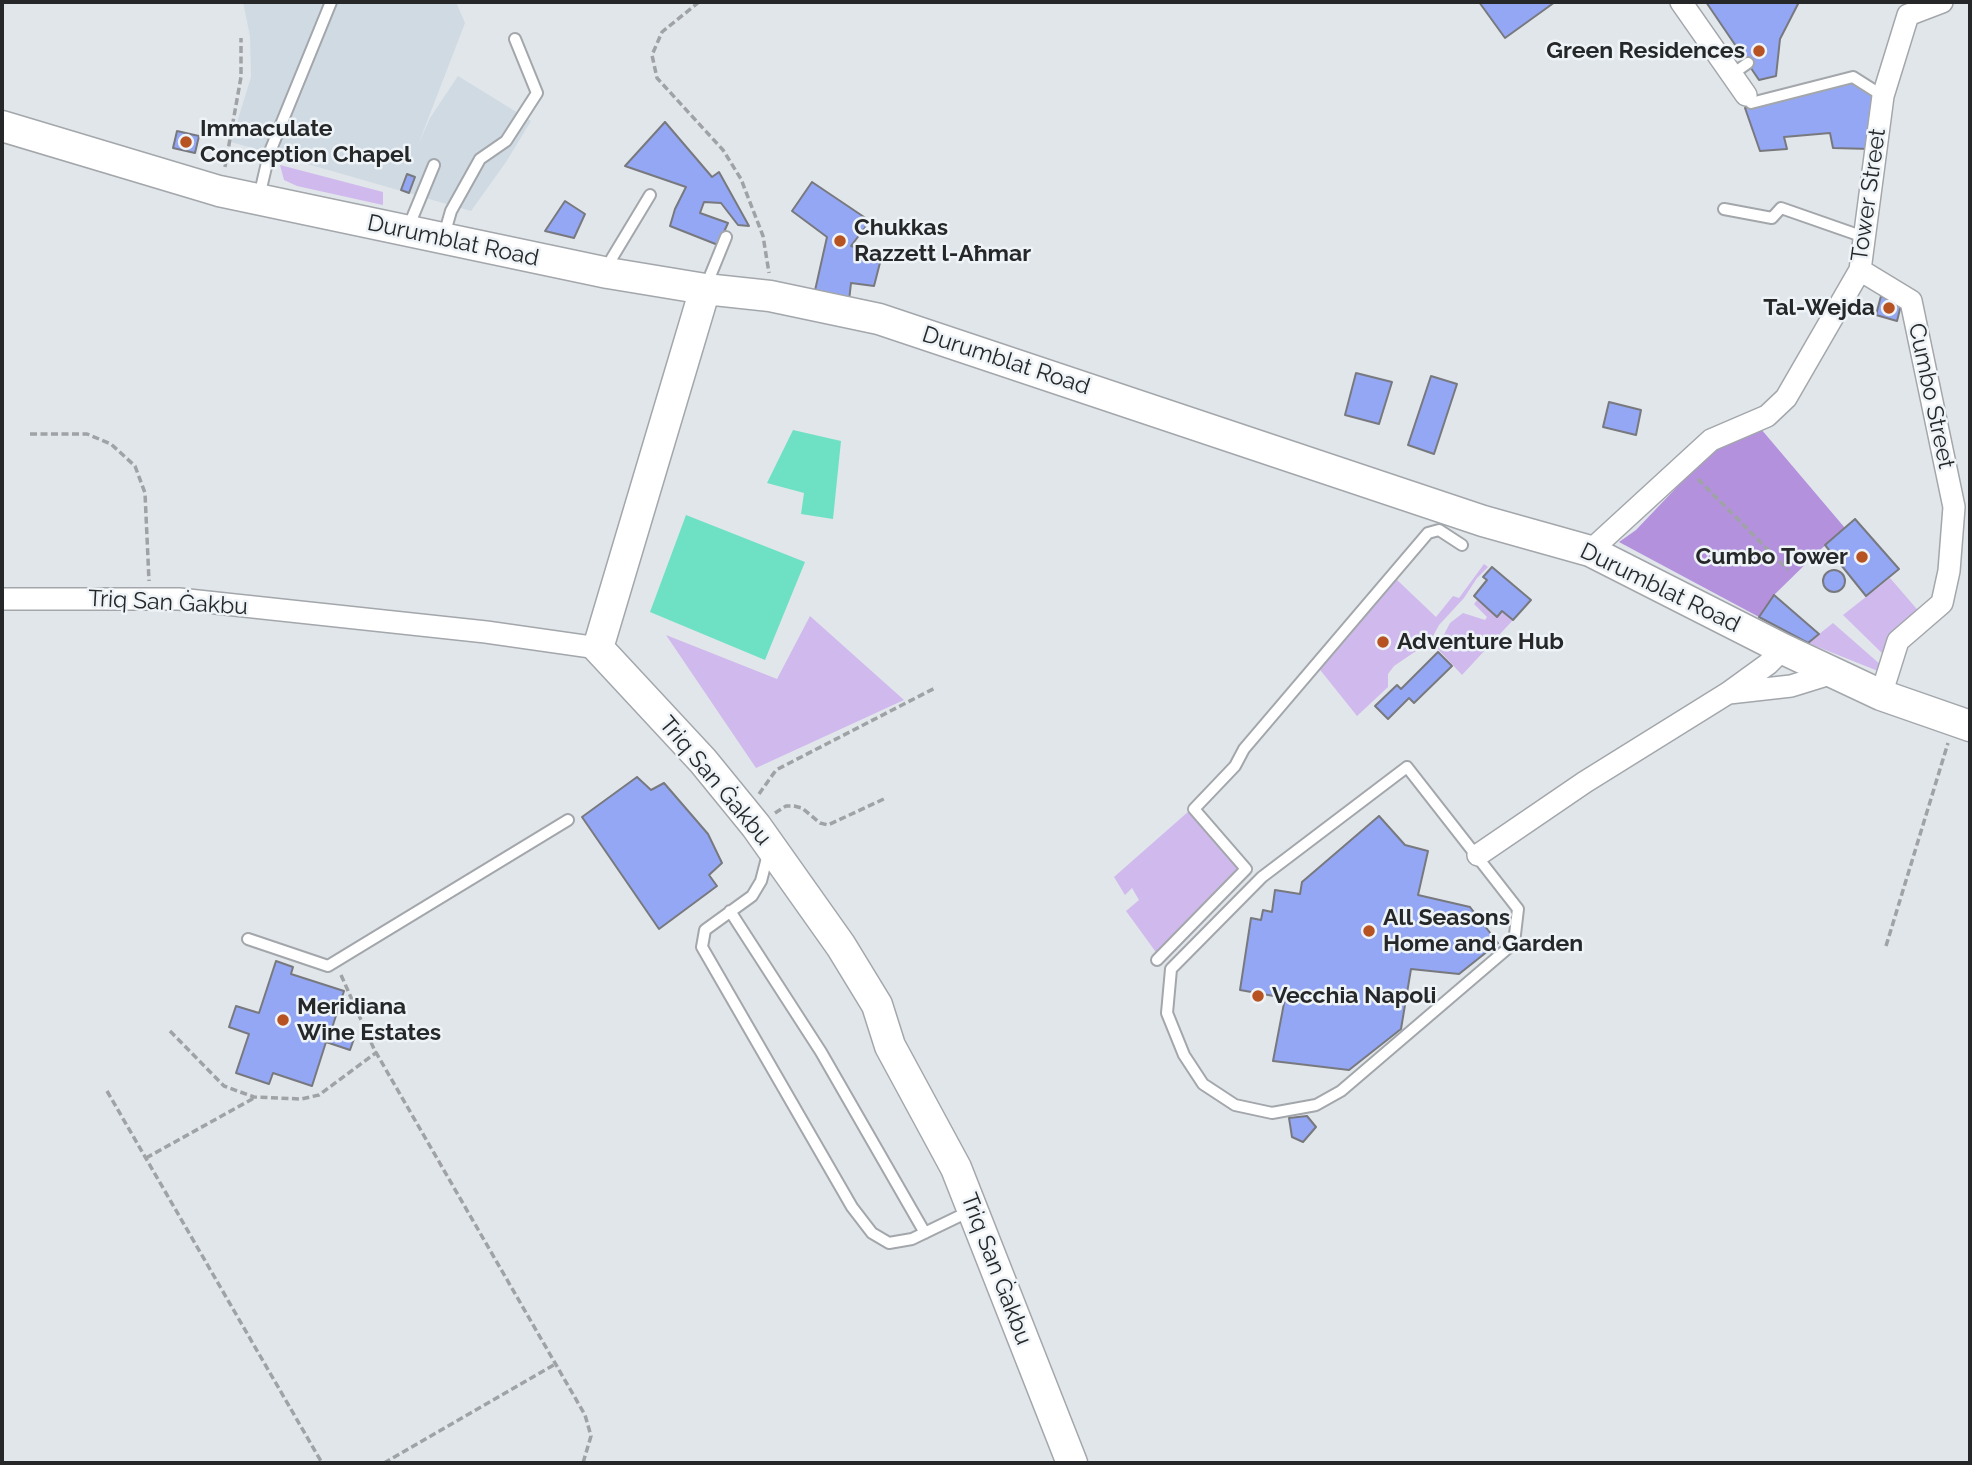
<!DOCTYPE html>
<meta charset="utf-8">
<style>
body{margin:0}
#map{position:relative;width:1972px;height:1465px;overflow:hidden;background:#e1e6ea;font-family:Raleway,sans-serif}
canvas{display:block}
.frame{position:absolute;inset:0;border:4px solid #252728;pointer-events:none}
</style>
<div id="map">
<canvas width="1972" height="1465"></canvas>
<div class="frame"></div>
</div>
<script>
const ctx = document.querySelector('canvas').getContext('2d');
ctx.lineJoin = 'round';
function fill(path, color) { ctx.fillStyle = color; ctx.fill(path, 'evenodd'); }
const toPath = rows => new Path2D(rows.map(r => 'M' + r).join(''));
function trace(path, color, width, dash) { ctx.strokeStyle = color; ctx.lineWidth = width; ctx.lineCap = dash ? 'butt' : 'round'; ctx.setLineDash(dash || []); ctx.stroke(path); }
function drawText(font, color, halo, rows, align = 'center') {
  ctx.font = font + ' Raleway,sans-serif'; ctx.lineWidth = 5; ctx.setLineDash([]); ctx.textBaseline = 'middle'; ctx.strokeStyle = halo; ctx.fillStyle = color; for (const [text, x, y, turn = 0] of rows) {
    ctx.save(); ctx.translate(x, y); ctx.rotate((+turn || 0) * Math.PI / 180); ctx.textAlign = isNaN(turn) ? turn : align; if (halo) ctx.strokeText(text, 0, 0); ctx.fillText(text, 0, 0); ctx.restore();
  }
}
fill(toPath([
 [243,2,456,2,465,23,418,145,430,118,458,76,531,121,506,162,471,211,231,142,251,77,250,36]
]), '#d0dae3');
fill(toPath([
 [280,165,383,192,383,205,297,186,284,180],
 [1484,564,1488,567,1477,578,1464,598,1439,625,1433,636,1422,647,1394,666,1388,674,1388,687,1357,716,1317,666,1395,578,1436,617,1453,596,1459,598],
 [1890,578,1922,615,1886,657,1843,615],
 [1477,600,1497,617,1502,611,1513,620,1462,675,1437,648,1450,623,1463,613,1485,620,1487,617,1474,604],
 [810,616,904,700,756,768,666,635,777,679],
 [1833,623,1881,665,1878,671,1808,643],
 [1189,811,1240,869,1158,955,1126,911,1139,900,1132,888,1125,895,1114,877]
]), '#d0b9ed');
fill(toPath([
 [1761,429,1845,528,1820,550,1774,595,1759,617,1619,542,1636,530,1716,446]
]), '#b491dd');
fill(toPath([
 [793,430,841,441,833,519,801,514,804,493,767,483],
 [686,515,805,562,765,660,650,612]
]), '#6ee1c5');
const building = toPath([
 [1479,2,1555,2,1505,38,1479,2],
 [1706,2,1799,2,1780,39,1776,76,1759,80,1706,2],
 [1853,81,1874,96,1871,149,1833,148,1830,133,1784,137,1787,149,1760,151,1745,108,1853,81],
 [665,122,712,177,719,172,749,226,738,225,721,203,704,202,700,213,728,223,718,245,670,226,675,209,686,187,625,166,665,122],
 [177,131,199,136,195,153,173,148,177,131],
 [407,174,415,177,409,193,401,190,407,174],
 [812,182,870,221,851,246,882,255,874,286,851,283,849,301,814,295,827,237,792,211,812,182],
 [565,201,585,214,574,238,545,231,565,201],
 [1881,296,1902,301,1897,321,1876,315,1881,296],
 [1356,373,1392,382,1379,424,1345,415,1356,373],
 [1431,376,1457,384,1434,454,1408,445,1431,376],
 [1609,402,1641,410,1636,435,1603,427,1609,402],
 [1855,519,1899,569,1866,596,1825,545,1855,519],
 [1492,567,1531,600,1513,620,1502,611,1497,617,1474,596,1487,580,1483,577,1492,567],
 '1823 581a11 11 0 1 1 22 0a11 11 0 1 1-22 0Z',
 [1774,595,1819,634,1808,643,1759,617,1774,595],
 [1438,652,1452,666,1414,703,1409,698,1388,719,1375,706,1397,685,1401,689,1438,652],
 [637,777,651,790,664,783,708,834,722,863,709,875,717,886,659,929,582,817,637,777],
 [1379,816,1405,845,1428,851,1418,895,1470,907,1498,943,1459,974,1411,969,1401,1029,1349,1070,1273,1061,1285,998,1240,990,1251,918,1261,920,1263,910,1272,912,1275,890,1300,894,1302,882,1379,816],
 [276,961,293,967,291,974,344,991,332,1028,355,1036,350,1050,326,1042,312,1086,273,1073,269,1084,236,1073,249,1034,229,1027,236,1006,259,1013,276,961],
 [1307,1116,1316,1127,1303,1142,1292,1137,1289,1118,1307,1116]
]);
fill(building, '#94a7f4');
trace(building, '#78797e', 2);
const lane = toPath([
 [1731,75,1748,63],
 [1751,103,1853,77,1883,96],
 [259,197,269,154,331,2],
 [1724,209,1772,218,1781,208,1864,237],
 [408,228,434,165],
 [444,235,451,211,480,159,506,141,537,93,515,39],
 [608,271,612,258,650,195],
 [706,286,726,237],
 [1407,767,1518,909,1514,943,1341,1091,1316,1105,1272,1113,1235,1105,1203,1084,1184,1055,1167,1013,1171,969,1262,877,1407,767],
 [768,854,761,881,752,896,705,930,702,947,852,1207,872,1233,889,1243,912,1239,970,1211],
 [730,911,821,1052,925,1233],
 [248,939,328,966,568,820],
 [1157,960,1246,869,1194,809,1235,766,1244,749,1428,533,1439,530,1462,545]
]);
const street = toPath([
 [1681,2,1746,95],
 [1860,270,1911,301,1954,507,1949,571,1942,603,1898,641,1881,695],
 [1590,551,1711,440,1767,416,1786,398,1860,270,1883,96,1908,15,1942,2],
 [2,599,179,599,486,632,598,648],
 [1729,693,1791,686,1833,673],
 [1478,855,1585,782,1728,693,1768,664,1783,649]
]);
const secondary = toPath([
 [2,126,219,191,608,273,705,289,770,296,879,319,1483,521,1590,551,1783,649,1881,695,1970,726],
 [705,289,598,648,703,761,756,826,841,946,877,1005,890,1046,956,1168,1072,1463]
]);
trace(lane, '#a3a7ab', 14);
trace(street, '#a3a7ab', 24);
trace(secondary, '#a3a7ab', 33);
trace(toPath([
 [699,2,662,32,652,55,657,78,723,150,741,179,763,236,769,273],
 [225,167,241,77,241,38],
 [30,434,87,434,111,444,135,466,145,493,149,581],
 [1698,479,1788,570],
 [759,794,776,770,935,688],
 [775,813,786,806,794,806,802,808,820,823,828,825,886,798],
 [1886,946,1948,743],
 [341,975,374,1049,585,1415,591,1436,583,1463],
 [170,1031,224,1086,254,1097,301,1099,319,1095,377,1052],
 [107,1091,322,1463],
 [146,1158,254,1098],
 [384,1463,557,1363]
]), '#9fa3a6', 3.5, [7, 3.5]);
trace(lane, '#fff', 10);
trace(street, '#fff', 21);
trace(secondary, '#fff', 30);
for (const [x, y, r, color] of [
 [1759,51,7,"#b75223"],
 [186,142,7,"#b75223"],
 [840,241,7,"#b75223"],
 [1889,308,7,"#b75223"],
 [1862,557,7,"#b75223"],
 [1383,642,7,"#b75223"],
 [1369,931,7,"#b75223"],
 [1258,996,7,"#b75223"],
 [283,1020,7,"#b75223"]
]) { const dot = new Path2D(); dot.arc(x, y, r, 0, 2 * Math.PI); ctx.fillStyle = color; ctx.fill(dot); trace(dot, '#eef3f7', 2.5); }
drawText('bold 23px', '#252728', '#eef3f7', [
 ["Green Residences",1745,51,"right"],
 ["Immaculate",200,129],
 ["Conception Chapel",200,155],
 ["Chukkas",854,228],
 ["Razzett l-Aħmar",854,254],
 ["Tal-Wejda",1875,308,"right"],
 ["Cumbo Tower",1848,557,"right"],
 ["Adventure Hub",1397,642],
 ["All Seasons",1383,918],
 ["Home and Garden",1383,944],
 ["Vecchia Napoli",1272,996],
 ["Meridiana",297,1007],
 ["Wine Estates",297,1033]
], 'left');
drawText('23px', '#252728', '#eef3f7', [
 ["Tower Street",1869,195,-82],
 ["Durumblat Road",453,241,12],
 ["Durumblat Road",1006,361,18],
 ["Cumbo Street",1931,396,78],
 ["Durumblat Road",1660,588,26],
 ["Triq San Ġakbu",168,603,3],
 ["Triq San Ġakbu",715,781,50],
 ["Triq San Ġakbu",996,1269,69]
]);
</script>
